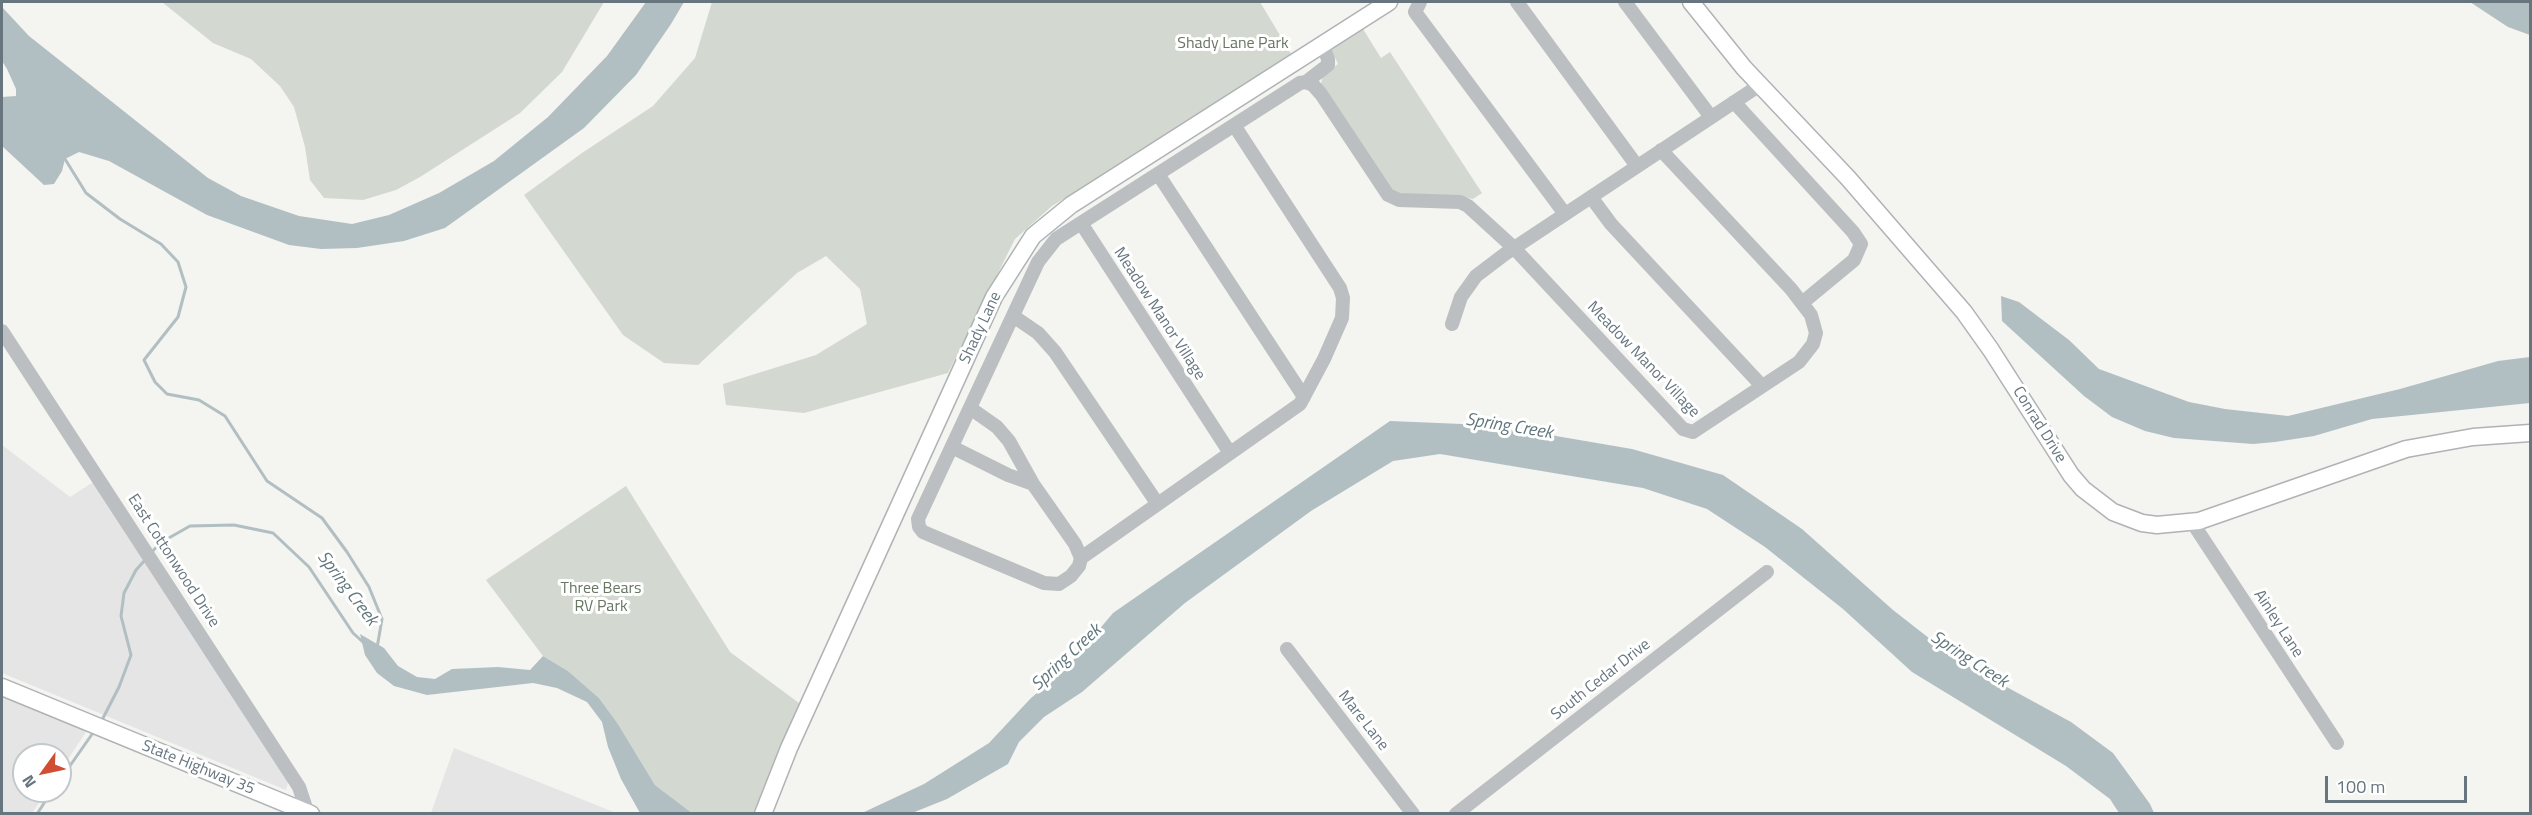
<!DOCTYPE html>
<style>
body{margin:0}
#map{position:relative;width:2532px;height:815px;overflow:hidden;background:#f4f4f0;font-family:"Titillium Web",sans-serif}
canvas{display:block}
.frame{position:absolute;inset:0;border:3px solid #66757e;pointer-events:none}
.north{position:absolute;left:12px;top:743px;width:60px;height:60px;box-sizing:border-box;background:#fff;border:2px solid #c2c8cb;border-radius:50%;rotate:237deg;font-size:16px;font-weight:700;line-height:24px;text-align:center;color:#66757e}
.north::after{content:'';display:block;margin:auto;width:21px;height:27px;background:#d14d33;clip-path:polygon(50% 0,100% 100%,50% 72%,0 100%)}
.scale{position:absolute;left:2325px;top:776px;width:142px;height:27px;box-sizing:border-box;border:3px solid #66757e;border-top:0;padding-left:8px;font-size:18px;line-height:21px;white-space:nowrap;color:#66757e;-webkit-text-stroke:4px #fff;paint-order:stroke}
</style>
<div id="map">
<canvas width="2532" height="815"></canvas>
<div class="frame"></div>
<div class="north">N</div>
<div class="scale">100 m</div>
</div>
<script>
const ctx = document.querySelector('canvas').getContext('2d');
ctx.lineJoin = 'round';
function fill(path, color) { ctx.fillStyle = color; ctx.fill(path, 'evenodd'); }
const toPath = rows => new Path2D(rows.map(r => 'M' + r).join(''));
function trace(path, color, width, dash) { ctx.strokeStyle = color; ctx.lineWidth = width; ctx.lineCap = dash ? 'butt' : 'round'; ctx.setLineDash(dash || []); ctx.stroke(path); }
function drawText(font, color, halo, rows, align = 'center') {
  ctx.font = font + ' "Titillium Web",sans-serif'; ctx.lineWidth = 6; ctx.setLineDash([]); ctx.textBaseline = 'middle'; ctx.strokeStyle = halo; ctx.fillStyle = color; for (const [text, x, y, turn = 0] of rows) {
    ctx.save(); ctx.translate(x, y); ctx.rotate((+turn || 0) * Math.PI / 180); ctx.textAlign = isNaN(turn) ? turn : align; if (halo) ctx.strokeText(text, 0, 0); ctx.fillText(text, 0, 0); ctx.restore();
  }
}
fill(toPath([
 [2,445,70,497,95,481,289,779,286,790,2,673],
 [2,694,88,729,60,771,60,755,24,755,24,791,47,791,32,813,2,813],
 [454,748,616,813,431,813]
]), '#e4e5e4');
fill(toPath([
 [162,2,604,2,562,72,520,113,420,177,396,190,363,200,324,198,310,180,305,147,294,107,280,86,251,59,213,43],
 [712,2,1260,2,1293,57,1052,206,1015,239,948,373,804,413,726,405,723,384,816,355,867,324,860,289,826,256,797,273,698,365,664,363,623,335,524,195,582,153,653,106,695,58],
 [1363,29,1381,58,1390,52,1482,193,1473,199,1458,196,1398,196,1388,185,1321,84,1323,75,1338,64,1331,49],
 [626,486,730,652,803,706,753,813,692,813,655,785,618,724,599,698,568,671,543,656,486,580]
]), '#d3d8d0');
fill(toPath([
 [646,2,684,2,671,24,636,75,584,128,445,228,404,241,357,248,321,249,289,245,207,215,109,161,79,152,65,159,62,171,54,184,44,185,2,146,2,97,16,96,16,89,7,69,2,61,2,7,29,36,208,178,241,196,299,216,352,224,389,215,439,193,494,161,548,117,607,56],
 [2470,2,2530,2,2530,35,2508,27],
 [2001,296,2019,302,2069,340,2099,369,2189,402,2225,409,2288,416,2400,389,2498,361,2530,357,2530,403,2372,419,2314,436,2275,442,2253,444,2174,438,2145,431,2112,417,2084,396,2002,321],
 [1390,421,1462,424,1550,435,1632,449,1723,475,1802,529,1893,610,1957,660,2071,722,2113,753,2150,804,2154,813,2119,813,2110,799,2066,766,1912,672,1843,609,1765,547,1707,509,1643,488,1440,454,1393,461,1311,511,1185,603,1082,692,1044,717,1019,742,1008,764,947,799,912,813,862,813,924,784,989,743,1031,698,1065,670,1113,613],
 [360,634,384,648,398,666,417,677,435,679,452,669,498,667,530,670,543,656,568,671,599,698,618,724,655,785,692,813,640,813,621,779,608,747,602,722,587,702,557,688,533,683,427,695,394,686,377,673,365,655]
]), '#b2bfc2');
trace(toPath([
 [65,159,86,193,120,219,161,244,178,262,186,287,178,317,144,360,155,382,167,394,199,400,225,416,267,481,322,518,347,552,369,587,382,619,377,648],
 [151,553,160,543,190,526,234,525,273,533,309,567,353,633,364,643],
 [101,722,119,687,131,655,121,616,124,593,136,570,145,560],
 [60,780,95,730],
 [37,814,52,791]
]), '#b2bfc2', 3);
const major = toPath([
 [1691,2,1744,68,1848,178,1964,312,1991,350,2071,475,2083,489,2113,512,2142,523,2157,525,2199,521,2406,449,2473,437,2530,433],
 [2,687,311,814],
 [763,814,789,748,994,297,1033,236,1071,205,1389,2]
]);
trace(major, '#afb3b6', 19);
trace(toPath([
 [1420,2,1415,12,1565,214],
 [1517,2,1637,166],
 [1625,2,1711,117],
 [1306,82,1328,65,1328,59,1323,46],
 [1734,102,1853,232,1861,244,1854,260,1802,303],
 [1158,174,1304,397],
 [1591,197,1611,224,1762,386],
 [1081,223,1230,453],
 [1013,316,1038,333,1055,352,1157,503],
 [1452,324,1461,297,1476,276,1505,254,1760,85],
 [2,331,299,787,308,814],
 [970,408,997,427,1009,441,1033,484,1075,544,1081,558,1079,566,1071,576,1059,584,1044,583,923,532,919,527,918,519,1038,262,1056,239,1300,83,1306,82,1313,85,1321,94,1388,195,1399,200,1460,202,1468,206,1514,248,1683,429,1693,432,1799,362,1813,344,1816,333,1811,315,1791,289,1661,150],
 [952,447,1008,475,1033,484],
 [2192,522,2337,743],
 [1081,558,1300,404,1324,359,1342,318,1343,298,1340,288,1234,125],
 [1287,649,1413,814],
 [1456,814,1767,572]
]), '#bbbfc2', 14);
trace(major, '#fff', 16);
drawText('16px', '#697664', '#fff', [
 ["Shady Lane Park",1233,44],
 ["Three Bears",601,589],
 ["RV Park",601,607]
]);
drawText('16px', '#66757e', '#fff', [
 ["Meadow Manor Village",1159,314,57],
 ["Shady Lane",981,328,-65],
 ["Meadow Manor Village",1643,360,46],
 ["Conrad Drive",2039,425,58],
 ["East Cottonwood Drive",173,561,57],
 ["Ainley Lane",2278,624,57],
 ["South Cedar Drive",1601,680,-38],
 ["Mare Lane",1363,721,52],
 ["State Highway 35",198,768,22]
]);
drawText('italic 18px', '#61777c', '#fff', [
 ["Spring Creek",1509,427,9],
 ["Spring Creek",347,589,53],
 ["Spring Creek",1067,658,-43],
 ["Spring Creek",1969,660,33]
]);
</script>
